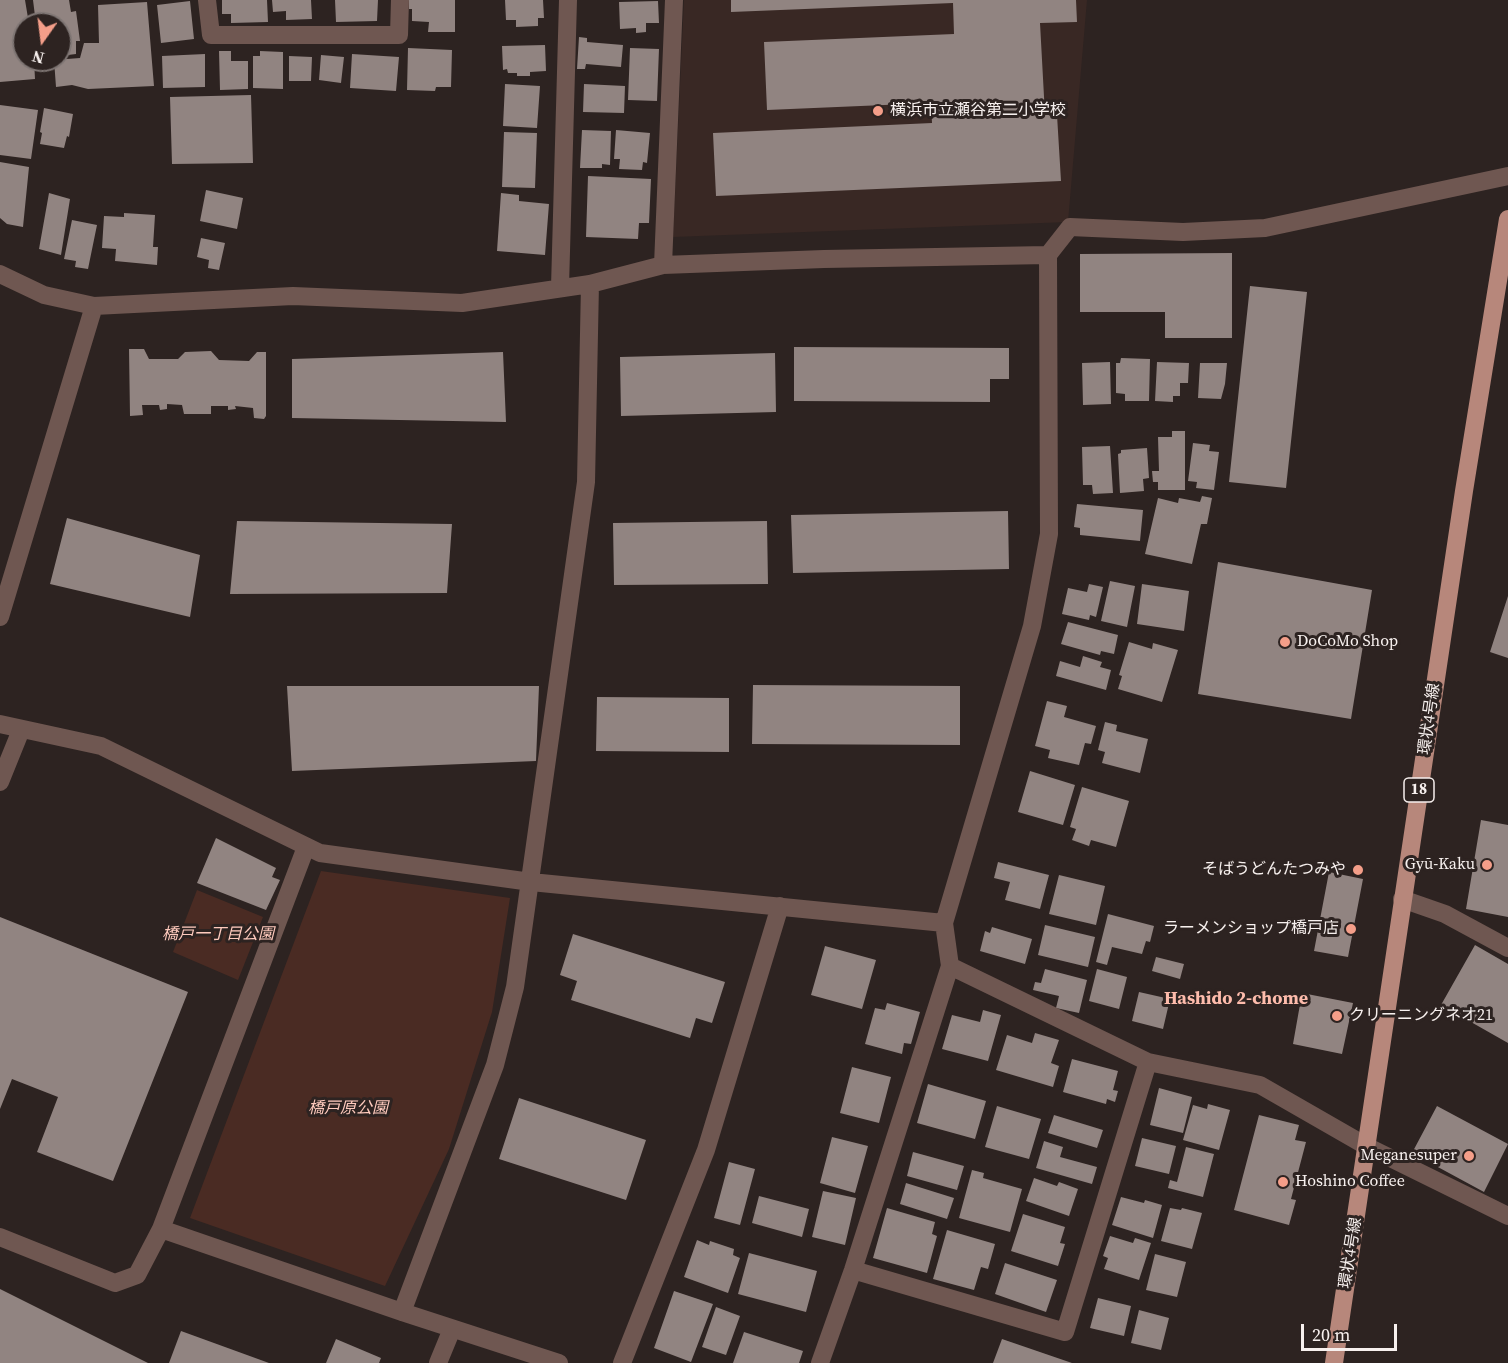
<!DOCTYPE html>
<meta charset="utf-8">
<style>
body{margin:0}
#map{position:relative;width:1508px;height:1363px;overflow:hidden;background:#2d2321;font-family:"Source Serif 4",serif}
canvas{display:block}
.north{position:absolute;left:12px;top:12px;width:60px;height:60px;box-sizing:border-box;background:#2d2321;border:2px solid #7e7573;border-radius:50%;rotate:194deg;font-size:16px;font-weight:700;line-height:24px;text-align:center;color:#f7f0ee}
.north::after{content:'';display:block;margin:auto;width:21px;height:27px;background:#f49e89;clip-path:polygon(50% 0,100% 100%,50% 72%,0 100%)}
.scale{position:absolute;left:1301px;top:1324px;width:96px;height:27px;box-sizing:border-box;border:3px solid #f7f0ee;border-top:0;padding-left:8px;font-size:18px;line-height:21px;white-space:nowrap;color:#f7f0ee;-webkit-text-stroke:4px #2d2321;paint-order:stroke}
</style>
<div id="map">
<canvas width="1508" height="1363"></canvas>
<div class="north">N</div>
<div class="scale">20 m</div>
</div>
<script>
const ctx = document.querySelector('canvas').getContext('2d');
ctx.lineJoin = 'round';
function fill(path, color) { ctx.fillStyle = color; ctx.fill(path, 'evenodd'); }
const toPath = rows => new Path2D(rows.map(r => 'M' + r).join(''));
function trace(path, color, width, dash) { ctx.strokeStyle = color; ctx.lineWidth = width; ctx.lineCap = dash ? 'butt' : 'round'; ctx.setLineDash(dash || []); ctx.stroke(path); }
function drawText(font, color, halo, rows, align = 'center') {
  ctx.font = font + ' "Source Serif 4","Noto Sans JP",serif'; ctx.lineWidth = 6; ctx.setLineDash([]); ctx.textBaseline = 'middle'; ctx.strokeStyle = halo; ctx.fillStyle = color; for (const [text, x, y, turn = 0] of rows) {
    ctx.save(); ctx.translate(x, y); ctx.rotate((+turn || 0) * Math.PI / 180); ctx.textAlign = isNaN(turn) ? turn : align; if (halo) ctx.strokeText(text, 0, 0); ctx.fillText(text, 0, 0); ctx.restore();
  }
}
fill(toPath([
 [684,0,1087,0,1068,222,673,237]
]), '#392824');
fill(toPath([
 [321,871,510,898,492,1012,449,1149,385,1286,190,1218],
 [197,890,263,917,238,980,173,952]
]), '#4a2b23');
fill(toPath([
 [0,0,25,0,29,24,24,24,24,60,34,60,35,79,0,82],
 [33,0,69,0,71,12,76,11,80,41,76,41,76,54,60,56,60,24,36,24],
 [222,0,267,0,268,22,231,23,231,14,222,14],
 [272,0,311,0,312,19,286,20,286,11,273,12],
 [335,0,378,0,377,21,336,22],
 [409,0,455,0,455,32,428,32,429,22,412,21,412,9,409,9],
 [505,0,543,0,544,18,538,18,538,26,516,27,516,20,506,20],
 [731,0,1076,0,1077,22,1040,23,1045,115,1057,115,1061,181,716,196,713,133,932,123,931,103,767,110,764,42,954,34,953,3,731,12],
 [190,1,194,39,161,43,157,5],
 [658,1,659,23,646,23,646,32,636,33,636,28,620,29,619,2],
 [147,2,154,86,88,89,72,85,56,87,54,60,80,58,84,43,99,43,98,5],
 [579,37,587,38,587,42,623,45,621,67,586,64,585,69,577,69],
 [545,45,546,71,530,72,530,76,517,76,517,73,508,73,507,69,503,70,502,46],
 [408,48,452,50,451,87,436,87,435,91,407,90],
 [630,48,659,49,657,101,628,100],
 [219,51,231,51,231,61,248,61,248,89,220,90],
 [260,51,283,52,283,89,253,88,253,56,260,56],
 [205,54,205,87,163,88,162,56],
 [352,54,399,57,396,91,350,88],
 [321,55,344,57,341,83,319,80],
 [289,56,312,57,311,81,289,81],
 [505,84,540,86,537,128,503,126],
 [584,84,625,86,624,113,583,112],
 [251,95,253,163,172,164,170,97],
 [0,105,38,110,31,159,0,155],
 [44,108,73,114,69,137,67,136,64,148,40,144,42,133,40,132],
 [582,130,611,131,610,165,602,164,602,168,580,168],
 [616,130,650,133,647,163,643,162,642,170,619,169,620,159,614,159],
 [504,132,537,133,535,188,502,187],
 [0,162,29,167,23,227,7,224,0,218],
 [588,176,651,179,649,223,639,223,638,239,586,237],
 [206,190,243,198,237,229,200,221],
 [49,193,70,199,61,255,39,249],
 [501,193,519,195,519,201,549,204,545,255,497,251],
 [124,213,155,215,153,247,158,247,157,265,115,261,116,249,102,248,104,216,124,217],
 [72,220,97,225,88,269,75,267,76,261,64,259],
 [201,238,225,243,219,270,208,268,209,260,197,257],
 [1232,253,1232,338,1165,338,1165,312,1080,312,1080,254],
 [1250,286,1307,292,1286,488,1229,482],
 [794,347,1009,348,1009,379,990,379,990,402,794,401],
 [129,349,144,349,149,359,178,359,185,352,211,351,219,360,249,361,257,352,266,352,266,416,264,419,254,418,253,408,235,406,236,409,228,410,228,406,211,406,211,414,184,414,182,405,167,404,167,409,160,410,159,405,142,405,143,415,130,416],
 [503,352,506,422,292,418,292,359],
 [775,353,776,412,621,416,620,357],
 [1121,358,1150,359,1149,401,1125,401,1125,394,1116,393,1116,363,1120,363],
 [1110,362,1111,404,1083,405,1082,363],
 [1157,362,1189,363,1188,383,1180,383,1180,396,1173,396,1173,402,1155,401],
 [1200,363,1227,363,1225,384,1221,399,1198,398],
 [1172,431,1185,431,1185,490,1158,490,1158,482,1153,482,1152,471,1159,471,1158,437,1172,437],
 [1193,443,1210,445,1209,451,1219,452,1214,490,1196,488,1197,482,1188,481],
 [1110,446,1113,493,1093,494,1092,485,1083,485,1082,447],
 [1147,448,1149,478,1143,479,1144,491,1120,493,1118,454,1121,453,1121,450],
 [1202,496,1212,498,1207,524,1201,524,1192,564,1145,554,1158,498,1178,503,1179,498,1200,502],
 [1077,504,1143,510,1140,541,1080,535,1080,528,1074,527],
 [1008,511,1009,569,793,573,791,515],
 [67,518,200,555,190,617,50,584],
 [237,521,452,524,447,593,230,594],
 [767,521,768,584,614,585,613,523],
 [1218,562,1372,590,1351,719,1198,694],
 [1110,581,1135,586,1127,627,1101,621],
 [1089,584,1103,587,1096,617,1090,615,1089,620,1062,614,1068,588,1087,592],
 [1142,584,1189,591,1184,631,1137,624],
 [1508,596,1508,658,1490,652],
 [1068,622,1118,635,1114,654,1101,651,1100,655,1061,644],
 [1129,642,1152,649,1153,643,1178,650,1162,702,1118,689,1122,676,1119,675],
 [1083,656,1102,662,1100,667,1111,670,1106,690,1056,676,1060,661,1080,667],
 [753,685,960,686,960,745,752,744],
 [287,686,539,686,536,761,292,771],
 [597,697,729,698,729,752,596,751],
 [1047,701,1067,706,1064,717,1096,726,1091,744,1085,743,1079,765,1048,758,1050,750,1035,746],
 [1105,722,1117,725,1116,731,1148,739,1140,773,1102,763,1105,752,1098,750],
 [1030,771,1075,785,1063,825,1018,812],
 [1082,787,1129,801,1116,847,1091,840,1089,846,1072,840,1076,829,1070,827],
 [1481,820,1508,825,1508,917,1466,909],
 [216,838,276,868,272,877,280,880,266,910,197,883],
 [998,862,1049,875,1040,909,1005,900,1010,882,994,878],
 [1329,872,1363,879,1348,957,1314,951],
 [1059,875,1105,886,1096,925,1049,914],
 [1108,914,1154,926,1150,942,1146,941,1142,954,1112,947,1107,965,1096,962],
 [0,917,188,992,113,1181,37,1152,58,1097,12,1079,0,1109],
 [1045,925,1095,937,1088,967,1038,955],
 [992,927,1032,939,1025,964,980,951,985,931,990,933],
 [573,934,725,982,712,1023,696,1018,690,1038,571,1000,577,981,560,975],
 [1475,945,1508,964,1508,1043,1441,1005],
 [825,946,876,960,862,1009,811,995],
 [1156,957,1184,964,1180,979,1152,971],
 [1045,969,1087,980,1079,1013,1056,1008,1059,996,1033,990,1035,982,1041,983],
 [1097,969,1127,977,1119,1009,1089,1001],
 [1139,992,1170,999,1163,1029,1132,1021],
 [1302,993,1353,1003,1342,1054,1293,1044],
 [887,1003,920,1012,911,1044,904,1043,902,1054,865,1044,875,1008,885,1010],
 [983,1010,1001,1015,988,1061,942,1049,952,1015,980,1022],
 [1035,1033,1059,1040,1051,1063,1059,1066,1053,1087,996,1070,1007,1035,1032,1043],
 [1072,1059,1118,1071,1113,1090,1118,1091,1115,1102,1107,1099,1106,1104,1063,1092],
 [852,1067,891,1077,879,1123,840,1113],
 [928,1084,986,1101,975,1139,917,1123],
 [1159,1088,1192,1097,1183,1133,1150,1125],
 [519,1098,646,1140,626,1200,499,1159],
 [1208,1104,1230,1110,1219,1150,1183,1140,1193,1105,1207,1109],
 [997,1106,1041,1119,1029,1159,985,1147],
 [1437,1106,1508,1144,1484,1192,1412,1153],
 [1054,1115,1103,1130,1097,1148,1048,1133],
 [1259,1115,1299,1125,1295,1140,1306,1142,1291,1199,1296,1200,1289,1225,1234,1210],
 [832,1137,868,1146,855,1193,820,1183],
 [1142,1138,1176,1146,1169,1174,1135,1166],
 [1044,1141,1063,1147,1060,1157,1097,1167,1092,1184,1036,1168],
 [1186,1147,1214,1154,1203,1197,1168,1188,1170,1180,1177,1182],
 [913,1152,964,1166,957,1190,907,1176],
 [729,1162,755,1169,740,1225,714,1218],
 [972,1170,984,1173,983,1178,1022,1189,1010,1232,959,1218],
 [1034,1178,1057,1186,1059,1182,1078,1189,1069,1216,1026,1201],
 [906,1183,954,1198,947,1219,900,1204],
 [823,1191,856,1198,845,1245,812,1237],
 [759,1196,809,1209,802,1237,752,1223],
 [1121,1197,1144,1203,1145,1200,1162,1205,1153,1238,1112,1225],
 [887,1208,935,1222,932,1234,937,1236,927,1273,873,1258],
 [1170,1208,1181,1210,1182,1208,1202,1213,1192,1249,1161,1241],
 [1023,1214,1065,1227,1060,1243,1065,1244,1058,1266,1011,1251],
 [947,1230,995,1244,988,1269,981,1267,974,1290,933,1279],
 [1110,1236,1133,1243,1135,1238,1151,1243,1139,1280,1104,1269,1108,1258,1103,1256],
 [697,1240,709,1245,710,1241,734,1249,733,1255,740,1258,728,1293,684,1277],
 [749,1253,817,1271,806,1312,738,1294],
 [1155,1254,1186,1262,1177,1297,1146,1290],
 [1005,1263,1057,1280,1046,1312,995,1294],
 [0,1289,148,1363,0,1363],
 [674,1291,713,1304,691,1362,654,1348],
 [1098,1298,1131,1306,1124,1336,1090,1328],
 [716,1307,740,1316,726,1355,702,1347],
 [1139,1310,1169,1318,1161,1350,1131,1343],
 [181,1331,269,1363,169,1363],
 [744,1332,803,1351,799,1363,733,1363],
 [336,1339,381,1358,379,1363,326,1363],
 [1002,1339,1072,1363,993,1363]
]), '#918481');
trace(toPath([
 [207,0,211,35,399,35,400,0],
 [1048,255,1070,227,1183,232,1265,228,1508,176],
 [663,265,674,0],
 [0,274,44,295,94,306,293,296,462,303,590,284,663,265,824,259,1048,255,1049,534,1032,626,944,923],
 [560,287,568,0],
 [0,617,94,306],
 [0,724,101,746,320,853,531,882,944,923,950,966,1148,1062,1260,1085,1368,1147,1508,1216],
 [0,782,21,730],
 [1402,899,1445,914,1508,948],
 [161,1229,306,847],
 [0,1237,115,1283,137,1275,161,1229,402,1312,559,1363],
 [853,1270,1065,1332,1148,1062],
 [402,1312,495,1065,515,987,586,482,590,284],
 [438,1363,452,1329],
 [622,1363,706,1150,780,906],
 [820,1363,853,1270,950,966]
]), '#6f5751', 18);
trace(toPath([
 [1334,1363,1464,491,1508,219]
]), '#b7877b', 18);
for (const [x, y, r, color] of [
 [878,111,6,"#f49e89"],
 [1285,642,6,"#f49e89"],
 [1487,865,6,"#f49e89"],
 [1358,870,6,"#f49e89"],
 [1351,929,6,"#f49e89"],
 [1337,1016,6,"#f49e89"],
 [1469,1156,6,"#f49e89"],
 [1283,1182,6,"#f49e89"]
]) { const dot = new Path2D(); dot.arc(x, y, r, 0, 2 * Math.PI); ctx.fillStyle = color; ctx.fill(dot); trace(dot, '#2d2321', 2); }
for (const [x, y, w] of [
 [1419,790,30]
]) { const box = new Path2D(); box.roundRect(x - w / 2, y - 12, w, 24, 4.5); ctx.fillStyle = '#2d2321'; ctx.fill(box); trace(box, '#f7f0ee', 1.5); }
drawText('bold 15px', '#f7f0ee', null, [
 ["18",1419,790]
]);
drawText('16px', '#f7f0ee', '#2d2321', [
 ["横浜市立瀬谷第二小学校",890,111],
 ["DoCoMo Shop",1297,642],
 ["Gyū-Kaku",1475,865,"right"],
 ["そばうどんたつみや",1346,870,"right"],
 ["ラーメンショップ橋戸店",1339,929,"right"],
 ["クリーニングネオ21",1349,1016],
 ["Meganesuper",1457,1156,"right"],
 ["Hoshino Coffee",1295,1182]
], 'left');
drawText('16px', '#f7f0ee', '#2d2321', [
 ["環状4号線",1430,719,-82],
 ["環状4号線",1351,1253,-81]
]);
drawText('italic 16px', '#fecabd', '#2d2321', [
 ["橋戸一丁目公園",218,935],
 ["橋戸原公園",348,1109]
]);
drawText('bold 18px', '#febcac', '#2d2321', [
 ["Hashido 2-chome",1236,999]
]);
</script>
